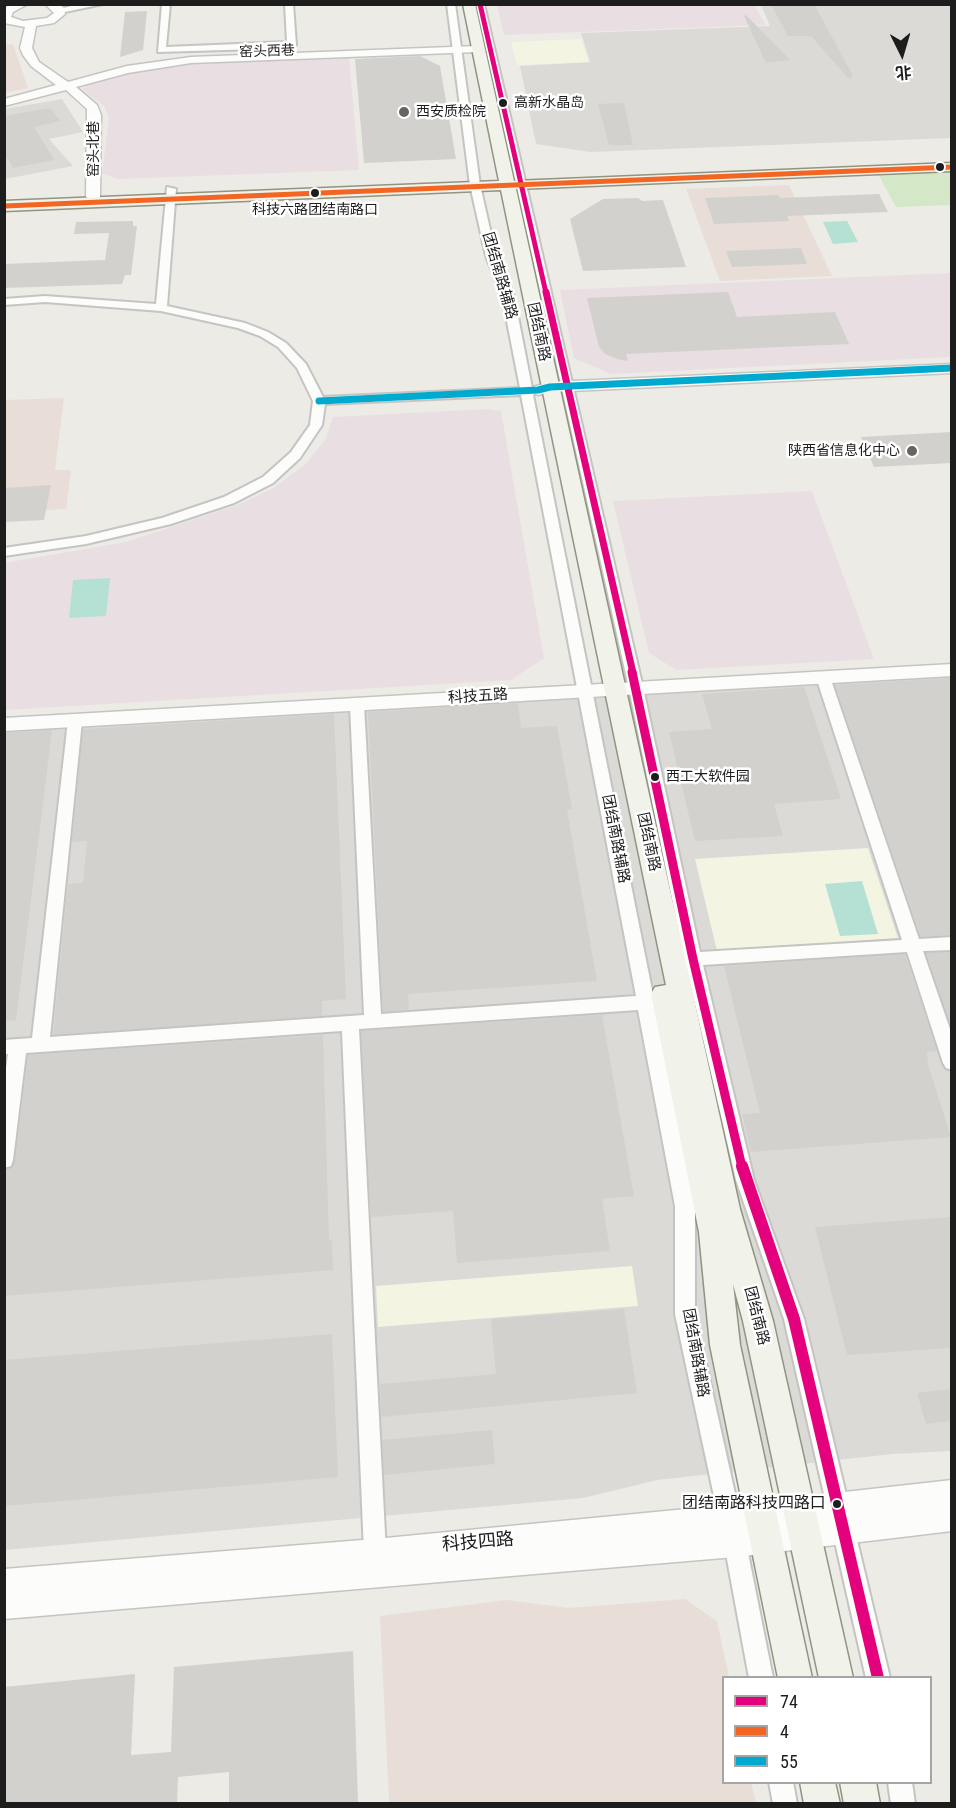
<!DOCTYPE html>
<meta charset="utf-8">
<style>
body{margin:0}
#map{position:relative;width:956px;height:1808px;overflow:hidden;background:#ecebe6;font-family:"Roboto Condensed","Noto Sans SC",sans-serif}
canvas{display:block}
.frame{position:absolute;inset:0;border:6px solid #1d1d1d;pointer-events:none}
.legend{position:absolute;left:722px;top:1676px;width:210px;height:108px;box-sizing:border-box;background:#fff;border:2px solid #a5a5a5;margin:0;padding:8px 10px;list-style:none;font-size:18px;color:#1d1d1d}
.legend li{display:flex;align-items:center;gap:12px;height:30px}
.legend b{width:30px;border:2px solid #a5a5a5}
.north{position:absolute;left:872px;top:24px;width:60px;height:60px;-webkit-text-stroke:4px #fff;paint-order:stroke;rotate:175deg;font-size:16px;font-weight:700;line-height:24px;text-align:center;color:#1d1d1d}
.north::after{content:'';display:block;margin:auto;width:21px;height:27px;background:#1d1d1d;clip-path:polygon(50% 0,100% 100%,50% 72%,0 100%)}
</style>
<div id="map">
<canvas width="956" height="1808"></canvas>
<div class="frame"></div>
<ul class="legend">
<li><b style="height:8px;background:#e5007d"></b>74</li>
<li><b style="height:8px;background:#f26522"></b>4</li>
<li><b style="height:8px;background:#00a9ce"></b>55</li>
</ul>
<div class="north">北</div>
</div>
<script>
const ctx = document.querySelector('canvas').getContext('2d');
ctx.lineJoin = 'round';
function fill(path, color) { ctx.fillStyle = color; ctx.fill(path, 'evenodd'); }
const toPath = rows => new Path2D(rows.map(r => 'M' + r).join(''));
function trace(path, color, width, dash) { ctx.strokeStyle = color; ctx.lineWidth = width; ctx.lineCap = dash ? 'butt' : 'round'; ctx.setLineDash(dash || []); ctx.stroke(path); }
function drawText(font, color, halo, rows, align = 'center') {
  ctx.font = font + ' "Roboto Condensed","Noto Sans SC",sans-serif'; ctx.lineWidth = 5; ctx.setLineDash([]); ctx.textBaseline = 'middle'; ctx.strokeStyle = halo; ctx.fillStyle = color; for (const [text, x, y, turn = 0] of rows) {
    ctx.save(); ctx.translate(x, y); ctx.rotate((+turn || 0) * Math.PI / 180); ctx.textAlign = isNaN(turn) ? turn : align; if (halo) ctx.strokeText(text, 0, 0); ctx.fillText(text, 0, 0); ctx.restore();
  }
}
fill(toPath([
 [761,5,951,5,951,138,590,152,536,144,520,66,590,62,581,33,770,26],
 [62,99,83,132,49,139,73,166,5,179,5,109],
 [951,673,951,1451,892,1454,657,1480,583,1498,5,1550,5,727]
]), '#dbdad7');
fill(toPath([
 [13,44,28,88,5,93,5,45],
 [789,185,832,276,720,281,686,189],
 [64,398,55,470,71,470,66,509,5,512,4,400],
 [685,1599,717,1621,729,1677,724,1678,724,1782,751,1783,756,1803,389,1803,380,1616,507,1600,568,1608]
]), '#e9ddd8');
fill(toPath([
 [497,5,754,5,766,25,504,35],
 [349,58,359,170,117,179,102,173,109,119,105,107,82,89,90,84,125,74,189,64],
 [951,273,951,357,611,374,574,358,560,290],
 [489,409,501,411,544,658,511,680,5,710,4,563,126,542,237,505,272,489,306,464,326,438,333,417],
 [812,491,874,659,676,670,649,653,613,501]
]), '#e9dfe3');
fill(toPath([
 [581,39,589,62,517,65,511,42],
 [868,848,898,938,717,951,695,859],
 [632,1266,638,1306,378,1327,376,1286]
]), '#f3f5e2');
fill(toPath([
 [951,171,951,205,896,207,878,174]
]), '#d4e8c7');
fill(toPath([
 [847,221,858,242,833,244,823,222],
 [110,578,106,616,69,618,73,580],
 [862,881,878,934,840,936,825,884]
]), '#b4e1d3');
fill(toPath([
 [809,4,814,4,853,76,849,79,811,36,788,36,772,6],
 [147,11,143,50,120,57,125,12],
 [746,15,790,60,766,63,744,16],
 [420,56,440,66,456,159,364,163,355,59],
 [624,103,633,145,609,145,598,104],
 [50,108,60,121,34,127,54,160,13,168,8,159,4,159,4,116],
 [879,194,888,212,787,216,789,221,714,224,705,198,778,195,780,198],
 [638,198,642,201,663,200,686,267,583,271,570,219,603,199],
 [133,221,133,226,137,226,131,275,125,275,122,284,4,288,4,264,105,260,109,233,74,234,76,222],
 [801,248,807,264,732,267,726,251],
 [728,292,737,317,835,312,849,344,626,354,628,361,617,359,605,354,599,347,587,298],
 [951,432,951,463,874,467,861,437],
 [51,485,44,520,4,522,4,488],
 [951,678,951,935,921,937,835,685],
 [804,687,841,799,774,804,783,836,695,841,669,732,712,729,702,694],
 [518,703,521,728,557,726,572,809,567,810,597,981,408,994,409,1010,383,1012,368,712],
 [334,714,346,999,322,1001,322,1016,53,1035,68,884,83,883,87,841,72,842,83,729],
 [52,730,16,1020,4,1021,4,733],
 [951,952,951,1027,926,953],
 [905,954,937,1051,927,1052,928,1065,951,1137,751,1152,742,1114,760,1113,724,966],
 [602,1015,634,1196,602,1199,610,1251,457,1263,453,1211,371,1217,361,1031],
 [323,1035,329,1240,332,1240,333,1270,4,1296,4,1170,12,1168,15,1160,28,1055],
 [951,1217,951,1348,847,1355,815,1227],
 [624,1309,637,1393,381,1417,380,1384,496,1374,491,1319],
 [332,1334,338,1477,4,1506,4,1360],
 [951,1389,951,1421,926,1424,917,1393],
 [492,1430,495,1464,384,1475,382,1440],
 [353,1651,358,1803,229,1803,229,1772,178,1777,177,1803,4,1803,4,1687,135,1674,131,1755,171,1752,174,1667]
]), '#d2d1cd');
const minor = toPath([
 [79,4,103,4,60,13,56,10,79,4],
 [162,4,170,4,166,47,287,42,285,4,293,4,296,45,292,48,158,52,162,4],
 [447,4,455,4,480,185,496,256,514,296,532,388,540,391,533,395,653,995,661,997,664,1002,661,1007,655,1009,695,1206,695,1314,746,1543,773,1678,749,1678,724,1543,675,1314,675,1206,638,1010,359,1029,386,1553,383,1561,375,1564,367,1561,364,1553,342,1031,26,1053,13,1160,11,1166,4,1168,4,1082,8,1054,4,1054,4,1040,32,1038,68,721,75,716,82,721,50,1037,364,1015,350,705,357,700,364,705,381,1014,636,996,521,395,325,404,322,425,300,458,273,483,234,503,171,524,86,544,4,556,4,548,86,536,162,518,224,497,263,477,291,452,310,425,313,401,297,368,278,347,260,336,238,328,161,311,45,302,4,305,4,299,45,296,156,304,167,187,176,189,167,306,245,323,268,332,286,343,306,364,323,397,520,388,502,296,486,256,470,185,447,4],
 [476,4,484,4,643,688,700,952,902,940,816,677,823,672,830,677,919,939,952,937,952,950,923,951,952,1035,952,1070,946,1068,943,1063,907,952,703,965,754,1180,804,1319,890,1678,866,1678,784,1319,736,1180,686,966,677,965,675,960,677,955,683,953,629,688,476,4],
 [769,1782,793,1782,797,1804,773,1804,769,1782],
 [888,1782,912,1782,915,1804,891,1804,888,1782]
]);
const tertiary = toPath([
 [12,4,28,4,13,12,11,17,23,21,47,18,54,13,45,4,59,4,64,8,65,14,54,23,36,26,32,48,39,62,68,82,127,66,191,57,477,46,483,49,477,52,191,63,128,73,76,87,97,105,101,115,100,197,93,201,86,197,87,109,66,90,4,106,4,99,56,85,31,66,23,55,20,48,25,27,4,23,4,8,12,4],
 [952,364,952,373,550,392,538,395,530,390,533,387,550,382,952,364],
 [952,664,952,676,4,731,4,718,952,664],
 [952,1480,952,1531,735,1557,4,1619,4,1569,375,1539,728,1505,952,1480]
]);
const secondary = toPath([
 [463,4,475,4,514,181,952,163,952,171,516,189,740,1209,773,1321,853,1678,819,1678,743,1321,733,1284,740,1345,812,1678,778,1678,710,1345,699,1232,651,994,655,987,666,985,501,190,4,211,4,201,499,181,463,4],
 [800,1782,835,1782,840,1804,804,1804,800,1782],
 [840,1782,876,1782,880,1804,844,1804,840,1782]
]);
trace(minor, '#c4c4c2', 4);
trace(tertiary, '#c4c4c2', 3);
trace(secondary, '#909480', 3);
fill(minor, '#fcfcfb');
fill(tertiary, '#fcfcfb');
fill(secondary, '#f1f2ea');
trace(toPath([
 [480,4,546,293]
]), '#e5007d', 5);
trace(toPath([
 [546,292,633,673]
]), '#e5007d', 7);
trace(toPath([
 [632,672,693,959,742,1167]
]), '#e5007d', 9);
trace(toPath([
 [742,1166,794,1319,878,1678]
]), '#e5007d', 12);
trace(toPath([
 [4,206,952,167]
]), '#f26522', 5);
trace(toPath([
 [319,401,538,390,550,387,952,368]
]), '#00a9ce', 7);
for (const [x, y, r, color] of [
 [503,103,5,"#1d1d1d"],
 [404,112,6,"#656563"],
 [940,167,5,"#1d1d1d"],
 [315,193,5,"#1d1d1d"],
 [912,451,6,"#656563"],
 [655,777,5,"#1d1d1d"],
 [837,1504,5,"#1d1d1d"]
]) { const dot = new Path2D(); dot.arc(x, y, r, 0, 2 * Math.PI); ctx.fillStyle = color; ctx.fill(dot); trace(dot, '#fff', 2); }
drawText('14px', '#1d1d1d', '#fff', [
 ["窑头西巷",267,52,-2],
 ["窑头北巷",94,149,-90]
]);
drawText('14px', '#1d1d1d', '#fff', [
 ["高新水晶岛",514,103],
 ["科技六路团结南路口",315,210,"center"],
 ["西工大软件园",666,777]
], 'left');
drawText('14px', '#1d1d1d', '#fff', [
 ["西安质检院",416,112],
 ["陕西省信息化中心",900,451,"right"]
], 'left');
drawText('15px', '#1d1d1d', '#fff', [
 ["团结南路辅路",499,276,74],
 ["团结南路",538,332,78],
 ["科技五路",478,697,-4],
 ["团结南路辅路",615,839,79],
 ["团结南路",648,842,78],
 ["团结南路",756,1316,76],
 ["团结南路辅路",695,1353,80]
]);
drawText('16px', '#1d1d1d', '#fff', [
 ["团结南路科技四路口",826,1504]
], 'right');
drawText('18px', '#1d1d1d', '#fff', [
 ["科技四路",478,1543,-5]
]);
</script>
